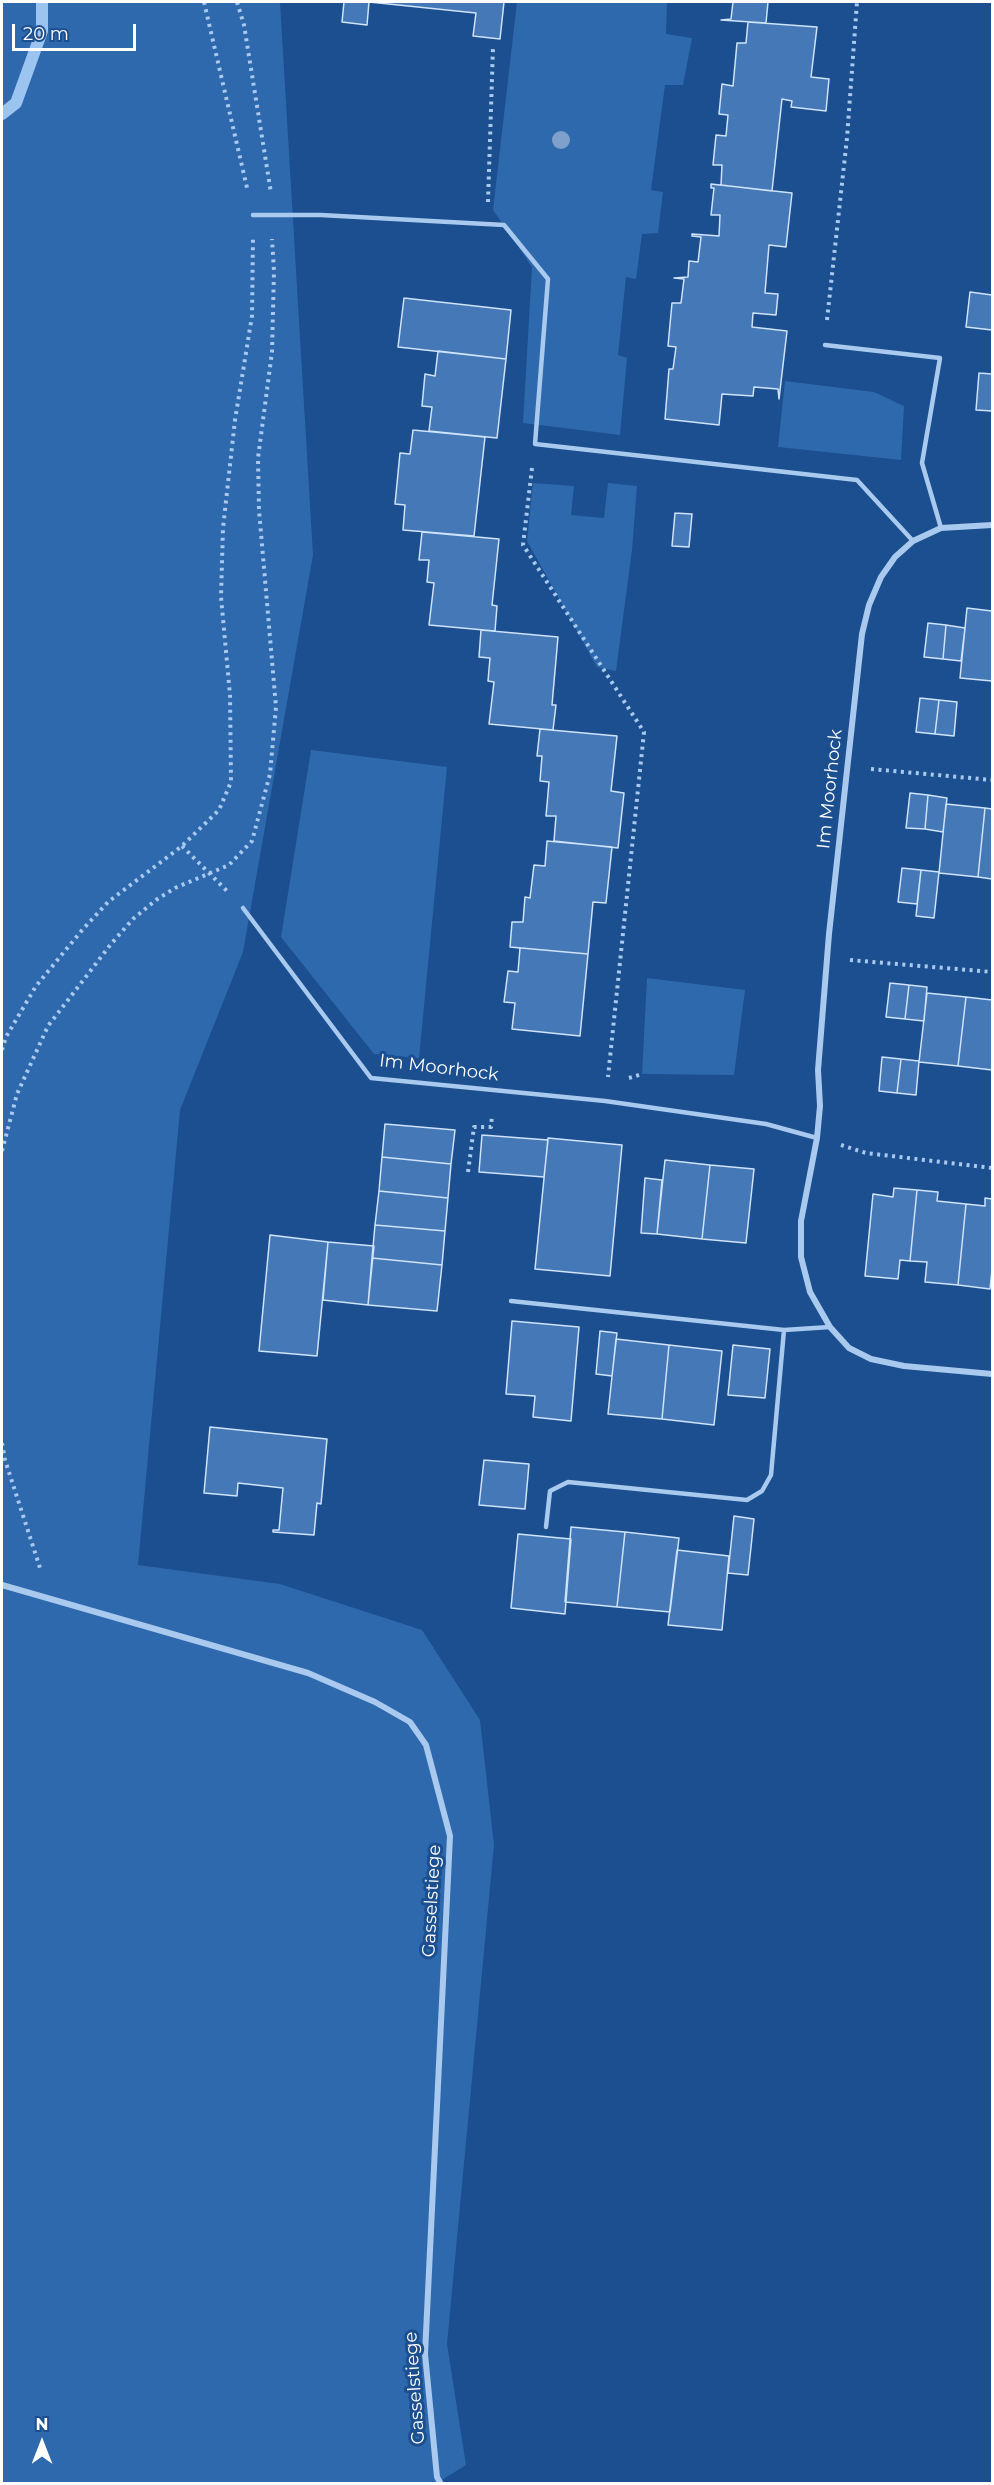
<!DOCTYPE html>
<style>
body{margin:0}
#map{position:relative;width:994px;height:2485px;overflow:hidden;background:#1b4f8f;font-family:Montserrat,sans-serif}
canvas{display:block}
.frame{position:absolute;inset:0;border:3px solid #fff;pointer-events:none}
.north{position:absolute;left:12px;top:2413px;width:60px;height:60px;-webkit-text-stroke:4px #1b4f8f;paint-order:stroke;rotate:0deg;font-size:16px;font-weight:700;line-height:24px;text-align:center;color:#fff}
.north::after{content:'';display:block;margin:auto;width:21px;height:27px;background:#fff;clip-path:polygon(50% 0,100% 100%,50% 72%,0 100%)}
.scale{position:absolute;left:12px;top:24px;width:124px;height:27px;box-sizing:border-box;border:3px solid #fff;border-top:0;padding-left:8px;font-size:18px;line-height:21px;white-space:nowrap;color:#fff;-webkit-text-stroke:4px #1b4f8f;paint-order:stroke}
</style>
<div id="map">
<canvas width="994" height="2485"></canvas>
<div class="frame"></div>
<div class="north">N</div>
<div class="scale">20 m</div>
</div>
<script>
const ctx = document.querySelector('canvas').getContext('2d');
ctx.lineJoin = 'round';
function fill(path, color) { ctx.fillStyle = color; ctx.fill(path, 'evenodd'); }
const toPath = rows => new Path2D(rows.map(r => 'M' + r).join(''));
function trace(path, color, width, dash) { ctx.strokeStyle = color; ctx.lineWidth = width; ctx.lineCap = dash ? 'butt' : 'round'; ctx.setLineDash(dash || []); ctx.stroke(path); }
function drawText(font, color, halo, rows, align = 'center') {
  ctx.font = font + ' Montserrat,sans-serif'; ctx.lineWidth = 6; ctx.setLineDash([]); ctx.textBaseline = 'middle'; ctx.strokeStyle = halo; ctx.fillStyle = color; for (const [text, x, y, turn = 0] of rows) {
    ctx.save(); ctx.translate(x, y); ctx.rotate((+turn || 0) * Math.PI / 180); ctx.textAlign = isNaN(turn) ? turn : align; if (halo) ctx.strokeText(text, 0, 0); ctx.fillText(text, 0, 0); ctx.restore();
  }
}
fill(toPath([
 [2,2,280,2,313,555,243,952,180,1110,138,1565,280,1584,422,1630,480,1720,494,1845,447,2344,466,2465,437,2483,2,2483],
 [517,2,667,2,666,34,692,38,683,85,665,85,651,190,663,192,658,233,642,234,636,279,626,277,618,355,627,358,620,435,523,423,532,267,493,210],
 [785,381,874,392,904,406,901,460,778,447],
 [533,483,574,486,571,515,604,518,608,483,637,486,632,550,616,671,597,667,527,541],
 [311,750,447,767,419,1058,374,1054,281,937],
 [647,978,745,990,734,1075,642,1074]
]), '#2e69ad');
trace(toPath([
 [2,114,16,103,42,31,42,2]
]), '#9cc4f0', 12);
const building = toPath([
 [344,2,504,2,500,39,473,36,476,13,369,2,367,25,342,22,344,2],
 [733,2,768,2,766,23,721,20,731,19,733,2],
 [748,22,817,27,811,77,829,79,826,111,791,107,792,101,782,99,772,191,721,185,722,165,713,165,716,135,726,136,728,115,719,114,722,84,733,86,737,43,746,43,748,22],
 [711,184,792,193,786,247,769,245,765,293,778,294,776,315,753,313,752,327,787,331,779,399,778,389,754,387,753,396,722,394,719,425,665,419,669,369,673,369,676,347,668,346,672,303,681,303,684,279,674,278,688,277,689,261,698,262,701,237,692,236,692,234,719,236,720,215,711,215,714,188,711,188,711,184],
 [970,292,992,295,992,330,966,327,970,292],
 [404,298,511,310,506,359,398,347,404,298],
 [438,351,506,359,497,438,429,431,432,407,422,406,425,374,435,376,438,351],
 [979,373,992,374,992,411,976,410,979,373],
 [413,430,485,437,474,536,403,530,405,505,395,504,400,453,410,454,413,430],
 [675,513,692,514,689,547,672,546,675,513],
 [422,532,499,539,492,605,497,606,495,631,429,625,434,583,427,582,429,560,419,560,422,532],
 [967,608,992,611,992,681,960,678,967,608],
 [928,623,946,625,943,659,924,657,928,623],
 [946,625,965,628,961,661,943,659,946,625],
 [481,630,558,637,552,705,556,705,553,730,489,724,494,682,488,681,490,658,479,657,481,630],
 [920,698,939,700,935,734,916,732,920,698],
 [939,700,957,702,954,736,935,734,939,700],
 [540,729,617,736,611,791,624,793,618,848,554,841,556,816,546,816,549,782,540,781,542,756,537,756,540,729],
 [910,793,928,795,925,829,906,828,910,793],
 [928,795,947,798,943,832,925,829,928,795],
 [946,804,985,808,978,877,939,873,946,804],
 [985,808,992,809,992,879,978,877,985,808],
 [547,841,612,847,606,903,593,902,588,954,510,947,512,922,523,922,525,897,530,898,534,865,545,866,547,841],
 [902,868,921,870,917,904,898,902,902,868],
 [921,870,939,872,934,918,916,916,921,870],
 [510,947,588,954,580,1036,512,1029,515,1003,504,1002,508,971,518,972,520,948,510,947],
 [890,983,909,985,905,1019,886,1017,890,983],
 [909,985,927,987,924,1021,905,1019,909,985],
 [927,993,966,997,958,1066,919,1062,927,993],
 [966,997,992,1000,992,1070,958,1066,966,997],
 [882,1057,901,1059,897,1093,879,1091,882,1057],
 [901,1059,919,1061,916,1095,897,1093,901,1059],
 [385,1124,455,1130,451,1164,382,1157,385,1124],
 [482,1135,548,1140,544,1177,479,1172,482,1135],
 [548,1138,622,1145,610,1276,535,1269,548,1138],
 [382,1157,451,1164,448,1198,379,1191,382,1157],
 [665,1160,710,1165,702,1239,657,1234,665,1160],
 [710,1165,754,1169,746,1243,702,1239,710,1165],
 [645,1178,662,1180,657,1234,641,1233,645,1178],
 [894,1188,917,1190,910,1261,900,1260,898,1279,865,1276,873,1194,893,1197,894,1188],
 [917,1190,938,1192,937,1201,966,1204,958,1285,925,1282,927,1262,910,1261,917,1190],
 [379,1191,448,1198,445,1231,375,1225,379,1191],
 [985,1198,992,1199,992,1270,990,1289,958,1285,966,1204,985,1206,985,1198],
 [375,1225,445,1231,442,1265,372,1258,375,1225],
 [270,1235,328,1242,317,1356,259,1351,270,1235],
 [328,1242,374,1246,368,1305,323,1300,328,1242],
 [372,1258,442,1265,437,1311,368,1305,372,1258],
 [512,1321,579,1327,571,1421,533,1417,535,1396,506,1394,512,1321],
 [600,1331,617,1333,612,1376,596,1374,600,1331],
 [616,1339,669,1345,662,1419,608,1414,616,1339],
 [669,1345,722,1351,714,1425,662,1419,669,1345],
 [733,1345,770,1349,765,1398,728,1395,733,1345],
 [210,1427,327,1439,321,1504,317,1503,314,1535,273,1532,273,1530,279,1530,283,1488,238,1483,237,1496,204,1493,210,1427],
 [484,1460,529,1464,525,1509,479,1505,484,1460],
 [734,1516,754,1519,748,1575,728,1573,734,1516],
 [571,1527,625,1532,617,1607,565,1602,571,1527],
 [625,1532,679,1538,670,1612,617,1607,625,1532],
 [518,1534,571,1539,565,1614,511,1608,518,1534],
 [677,1550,729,1556,722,1630,668,1625,677,1550]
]);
fill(building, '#4478b7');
trace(building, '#cfe3fa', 1.5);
trace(toPath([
 [204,2,248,192],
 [237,2,244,25,271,193],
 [488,202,493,47],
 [827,320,847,138,857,2],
 [532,468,523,545,644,732,608,1077],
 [871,769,992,780],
 [182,846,228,892],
 [850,960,992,972],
 [2,1050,6,1037,36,986,83,929,108,902,182,846,219,810,231,782,230,695,221,597,223,528,235,420,252,316,253,238],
 [629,1078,642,1074],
 [841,1145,866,1153,992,1168],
 [2,1151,17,1094,48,1026,111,944,133,919,156,900,175,888,229,865,252,841,270,774,276,707,259,510,258,458,272,352,274,271,272,239],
 [468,1172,474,1127,491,1127,492,1115],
 [2,1443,5,1460,41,1571]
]), '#a9c9ee', 4, [3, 4.5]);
trace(toPath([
 [253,215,321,215,504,225,548,279,535,444,857,480,913,541],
 [825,345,940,358,922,463,941,528],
 [243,908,371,1078,605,1101,766,1124,817,1138],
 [511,1301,784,1330,830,1327],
 [546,1527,550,1491,568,1482,747,1500,762,1491,771,1475,784,1330]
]), '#a9c9ee', 4.5);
trace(toPath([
 [992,525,941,528,913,541,895,557,881,577,869,605,862,634,829,934,818,1070,820,1106,817,1138,801,1221,801,1257,810,1292,830,1327,849,1348,871,1359,904,1366,992,1374],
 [2,1585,308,1673,375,1702,410,1722,426,1745,450,1836,425,2354,437,2477,441,2484]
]), '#a9c9ee', 6);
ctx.fillStyle = '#7ea0ca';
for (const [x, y] of [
 [561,140]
]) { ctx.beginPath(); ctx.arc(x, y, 9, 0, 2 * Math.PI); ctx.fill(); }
drawText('18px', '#fff', '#1b4f8f', [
 ["Im Moorhock",830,789,-84],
 ["Im Moorhock",439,1068,7],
 ["Gasselstiege",432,1901,-87],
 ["Gasselstiege",415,2388,-94]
]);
</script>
